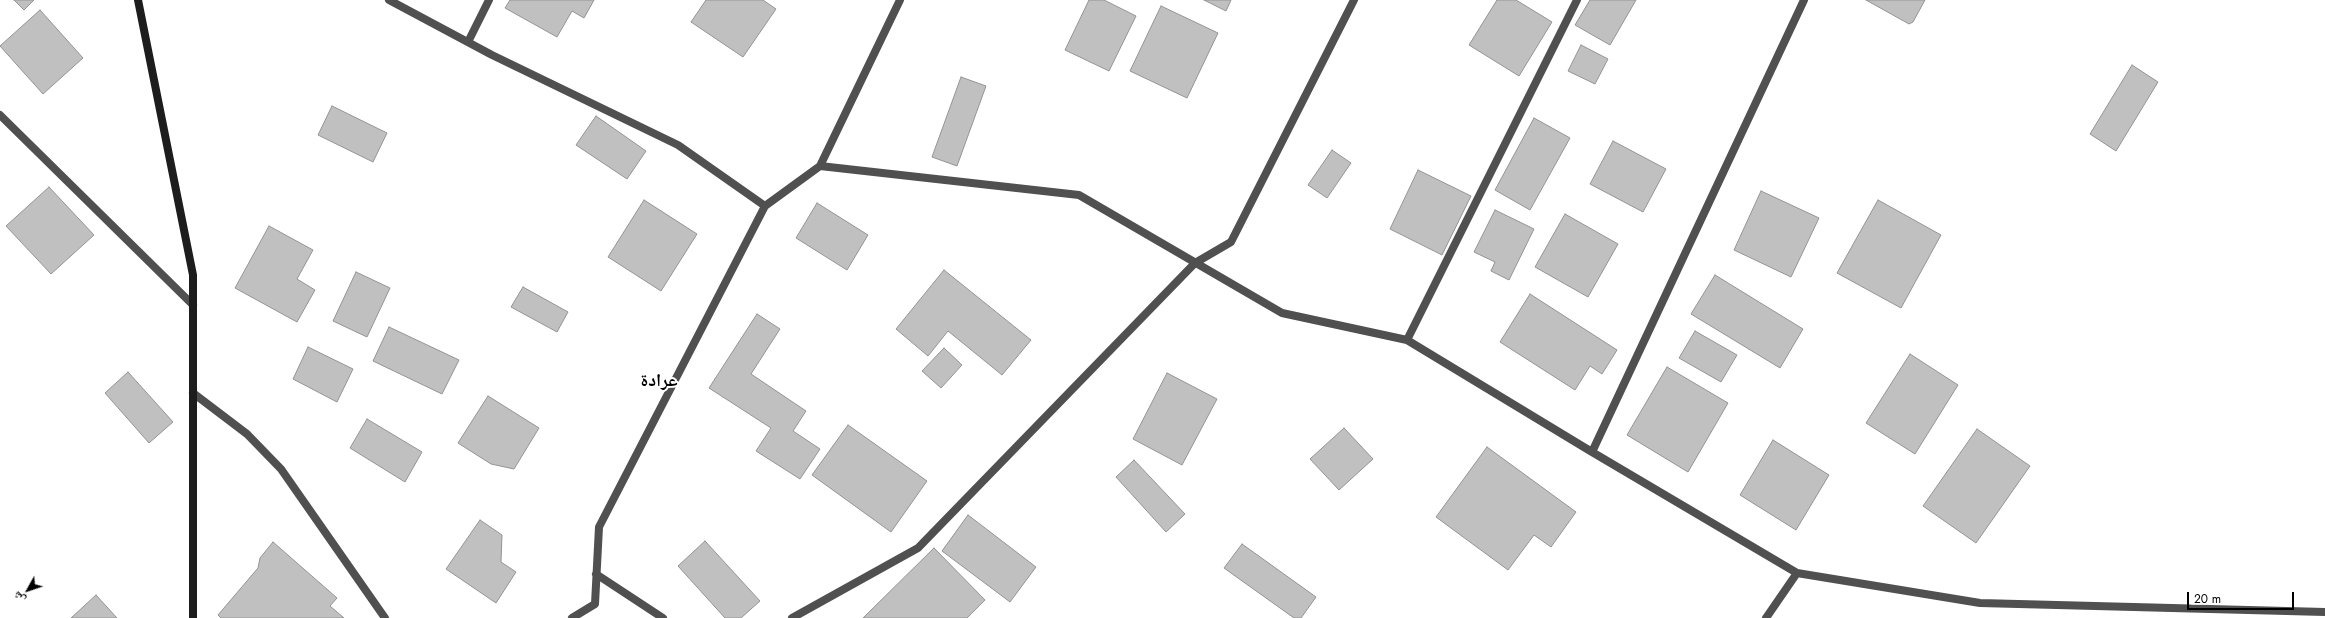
<!DOCTYPE html>
<meta charset="utf-8">
<style>
body{margin:0}
#map{position:relative;width:2325px;height:618px;overflow:hidden;background:#fff;font-family:Jost,"Noto Naskh Arabic",sans-serif}
canvas{display:block}
.north{position:absolute;left:8px;top:570px;width:40px;height:40px;-webkit-text-stroke:3px #fff;paint-order:stroke;rotate:230deg;font-size:11px;font-weight:700;line-height:16px;text-align:center;color:#000}
.north::after{content:'';display:block;margin:auto;width:14px;height:18px;background:#000;clip-path:polygon(50% 0,100% 100%,50% 72%,0 100%)}
.scale{position:absolute;left:2187px;top:592px;width:107px;height:18px;box-sizing:border-box;border:2px solid #000;border-top:0;padding-left:5px;font-size:12px;line-height:14px;white-space:nowrap;color:#000;-webkit-text-stroke:3px #fff;paint-order:stroke}
</style>
<div id="map">
<canvas width="2325" height="618"></canvas>
<div class="north">ش</div>
<div class="scale">20 m</div>
</div>
<script>
const ctx = document.querySelector('canvas').getContext('2d');
ctx.lineJoin = 'round';
function fill(path, color) { ctx.fillStyle = color; ctx.fill(path, 'evenodd'); }
const toPath = rows => new Path2D(rows.map(r => 'M' + r).join(''));
function trace(path, color, width, dash) { ctx.strokeStyle = color; ctx.lineWidth = width; ctx.lineCap = dash ? 'butt' : 'round'; ctx.setLineDash(dash || []); ctx.stroke(path); }
function drawText(font, color, halo, rows, align = 'center') {
  ctx.font = font + ' Jost,"Noto Naskh Arabic",sans-serif'; ctx.lineWidth = 4; ctx.setLineDash([]); ctx.textBaseline = 'middle'; ctx.strokeStyle = halo; ctx.fillStyle = color; for (const [text, x, y, turn = 0] of rows) {
    ctx.save(); ctx.translate(x, y); ctx.rotate((+turn || 0) * Math.PI / 180); ctx.textAlign = isNaN(turn) ? turn : align; if (halo) ctx.strokeText(text, 0, 0); ctx.fillText(text, 0, 0); ctx.restore();
  }
}
const building = toPath([
 [14,0,34,0,24,10,14,0],
 [510,0,594,0,584,18,572,11,557,37,505,8,510,0],
 [706,0,763,0,776,9,743,57,691,22,706,0],
 [1089,0,1104,0,1136,16,1109,71,1065,50,1089,0],
 [1204,0,1231,0,1226,11,1204,0],
 [1497,0,1516,0,1552,22,1519,76,1469,45,1497,0],
 [1590,0,1636,0,1610,45,1575,25,1590,0],
 [1866,0,1925,0,1913,22,1909,24,1866,0],
 [1161,6,1218,33,1187,98,1130,71,1161,6],
 [40,10,83,58,43,94,0,46,40,10],
 [1581,45,1608,59,1595,84,1568,71,1581,45],
 [2132,65,2158,82,2116,151,2090,134,2132,65],
 [961,77,986,86,957,166,932,157,961,77],
 [332,106,387,133,373,162,318,135,332,106],
 [596,116,646,151,627,179,576,145,596,116],
 [1534,118,1570,138,1530,210,1495,190,1534,118],
 [1613,141,1666,169,1643,212,1590,184,1613,141],
 [1332,150,1351,163,1327,198,1308,185,1332,150],
 [1418,170,1471,196,1442,255,1390,229,1418,170],
 [49,187,94,235,51,274,6,226,49,187],
 [1761,191,1819,218,1791,277,1734,250,1761,191],
 [644,200,697,234,661,291,608,257,644,200],
 [1878,200,1941,235,1901,308,1837,273,1878,200],
 [817,203,868,235,847,270,796,238,817,203],
 [1495,210,1534,229,1509,280,1491,271,1495,262,1474,252,1495,210],
 [1565,214,1618,244,1588,297,1535,267,1565,214],
 [269,226,313,250,297,279,315,290,297,322,235,288,269,226],
 [944,270,1031,340,1002,375,948,331,928,356,896,329,944,270],
 [356,272,390,288,367,337,333,321,356,272],
 [1715,275,1803,329,1780,368,1691,314,1715,275],
 [523,287,568,312,557,332,511,307,523,287],
 [1530,294,1617,350,1602,374,1590,366,1575,390,1500,342,1530,294],
 [757,314,780,329,751,374,806,411,793,431,820,449,800,479,756,451,771,428,709,388,757,314],
 [389,327,459,360,442,394,373,361,389,327],
 [1695,331,1737,355,1721,382,1679,358,1695,331],
 [308,347,353,369,337,402,293,379,308,347],
 [944,348,962,365,941,388,922,371,944,348],
 [1910,354,1958,385,1915,454,1866,423,1910,354],
 [1667,367,1728,403,1688,472,1627,435,1667,367],
 [128,372,173,422,149,443,105,393,128,372],
 [1167,373,1217,399,1182,465,1133,439,1167,373],
 [488,396,539,428,514,469,491,464,458,443,488,396],
 [367,419,422,452,405,482,350,448,367,419],
 [848,425,927,481,891,532,812,475,848,425],
 [1344,428,1373,459,1339,490,1310,459,1344,428],
 [1977,429,2030,466,1976,543,1923,506,1977,429],
 [1773,440,1829,475,1796,530,1740,495,1773,440],
 [1487,447,1576,512,1551,547,1534,535,1508,570,1436,517,1487,447],
 [1134,460,1185,514,1166,532,1116,477,1134,460],
 [968,515,1036,567,1010,602,942,551,968,515],
 [480,520,502,535,501,562,516,572,496,603,446,569,480,520],
 [705,541,760,601,741,618,725,618,678,566,705,541],
 [273,542,337,598,330,606,344,618,221,618,218,615,258,568,260,558,273,542],
 [1242,544,1316,597,1301,618,1294,618,1224,568,1242,544],
 [934,548,985,600,967,618,863,618,934,548],
 [96,595,117,618,71,618,96,595]
]);
fill(building, '#c0c0c0');
trace(building, '#949494', 1);
trace(toPath([
 [389,0,492,55,678,145,765,206],
 [468,42,489,0],
 [0,115,193,305],
 [820,166,1079,195,1282,313,1407,340,1592,452],
 [1407,340,1577,0],
 [193,393,247,434,281,469,385,618],
 [1797,573,1592,452,1804,0],
 [596,574,663,618],
 [572,618,595,604,599,527,765,206,820,166,900,0],
 [792,618,918,548,1195,263,1231,242,1354,0],
 [1766,618,1797,573,1980,603,2325,612]
]), '#505050', 8);
trace(toPath([
 [138,0,193,275,193,618]
]), '#1d1d1d', 8);
drawText('bold 18px', '#000', '#fff', [
 ["عرادة",659,382]
]);
</script>
